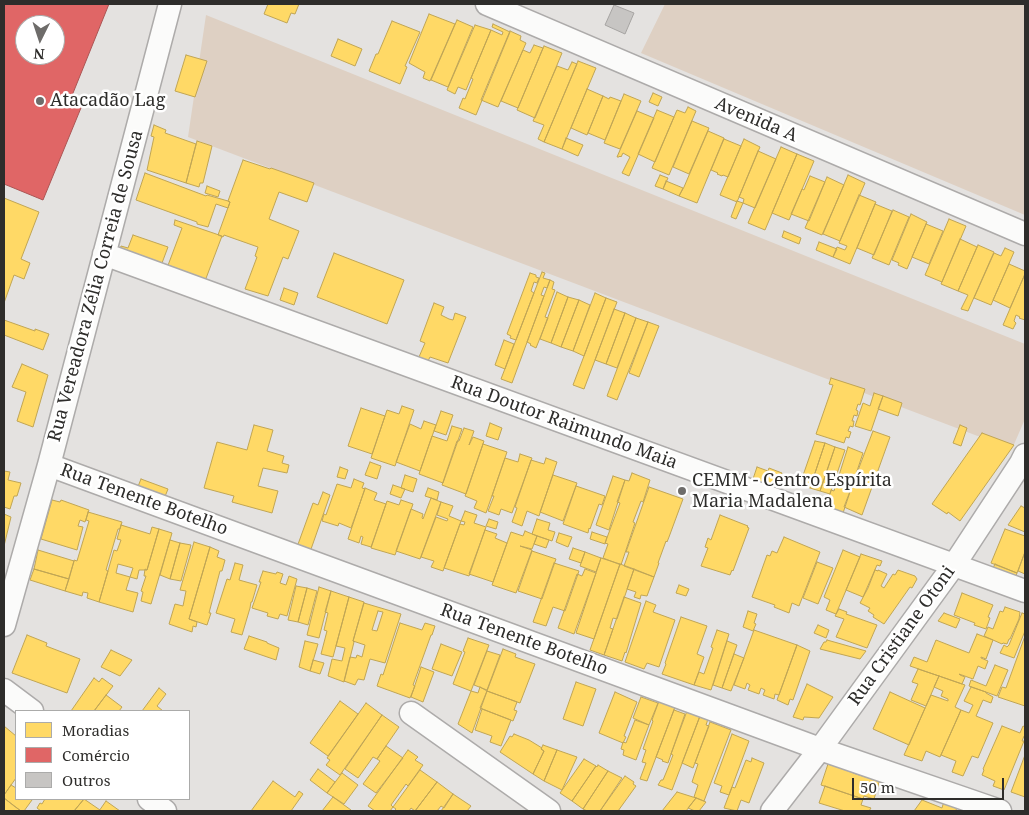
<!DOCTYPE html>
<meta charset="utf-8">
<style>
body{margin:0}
#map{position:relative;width:1029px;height:815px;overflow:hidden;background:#e4e2e0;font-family:"Noto Serif",serif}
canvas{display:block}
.frame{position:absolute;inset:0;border:5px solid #2e2d2b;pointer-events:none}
.legend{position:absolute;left:15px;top:710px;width:175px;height:90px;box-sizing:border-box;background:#fff;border:1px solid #ababaa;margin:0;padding:6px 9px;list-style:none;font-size:15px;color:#2e2d2b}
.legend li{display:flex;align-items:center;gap:10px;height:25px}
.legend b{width:25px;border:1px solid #ababaa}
.north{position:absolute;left:15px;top:15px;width:50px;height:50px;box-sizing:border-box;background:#fff;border:1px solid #ababaa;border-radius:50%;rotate:184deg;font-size:14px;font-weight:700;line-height:20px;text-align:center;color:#2e2d2b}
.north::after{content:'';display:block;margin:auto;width:18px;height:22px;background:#6e6c6a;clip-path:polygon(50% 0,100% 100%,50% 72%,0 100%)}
.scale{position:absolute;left:852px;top:778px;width:152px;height:22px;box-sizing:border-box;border:2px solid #2e2d2b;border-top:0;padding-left:6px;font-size:15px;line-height:18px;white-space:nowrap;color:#2e2d2b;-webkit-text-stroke:4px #fff;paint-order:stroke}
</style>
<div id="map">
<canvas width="1029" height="815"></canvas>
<div class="frame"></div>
<ul class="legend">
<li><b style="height:14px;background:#ffd966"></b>Moradias</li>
<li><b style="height:14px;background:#e06666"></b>Comércio</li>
<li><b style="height:14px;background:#c7c5c3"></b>Outros</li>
</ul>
<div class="north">N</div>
<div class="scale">50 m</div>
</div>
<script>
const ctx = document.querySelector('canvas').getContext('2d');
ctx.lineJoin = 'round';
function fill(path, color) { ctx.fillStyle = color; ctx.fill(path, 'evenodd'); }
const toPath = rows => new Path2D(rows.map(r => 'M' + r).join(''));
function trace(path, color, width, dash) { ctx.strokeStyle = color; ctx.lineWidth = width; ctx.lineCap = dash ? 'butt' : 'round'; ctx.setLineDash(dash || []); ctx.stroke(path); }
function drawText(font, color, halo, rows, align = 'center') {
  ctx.font = font + ' "Noto Serif",serif'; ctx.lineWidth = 5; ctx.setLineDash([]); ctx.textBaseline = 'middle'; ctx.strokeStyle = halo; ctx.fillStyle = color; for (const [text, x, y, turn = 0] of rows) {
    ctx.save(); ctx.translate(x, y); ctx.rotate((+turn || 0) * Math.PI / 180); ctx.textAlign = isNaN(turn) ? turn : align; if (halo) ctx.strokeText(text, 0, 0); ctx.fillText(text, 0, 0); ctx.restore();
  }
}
fill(toPath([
 [665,4,1025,4,1025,215,641,53],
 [206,15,1025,344,1025,419,1012,449,188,137]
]), '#ded0c3');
const homes = toPath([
 [268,4,299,4,295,14,291,13,287,23,264,14,268,4],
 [429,14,455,24,430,81,423,78,425,72,409,63,429,14],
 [457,20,473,27,448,87,431,80,457,20],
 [392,21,420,32,405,66,407,67,400,84,369,71,376,54,378,54,392,21],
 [493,24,510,32,476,115,459,108,463,98,465,99,473,79,471,78,491,30,502,35,503,32,492,27,493,24],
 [475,25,491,30,466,90,458,87,455,94,447,90,475,25],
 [510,31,521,36,520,40,526,43,498,107,481,100,510,31],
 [338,39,362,49,355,66,331,56,338,39],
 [534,45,543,48,518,108,501,101,523,50,530,53,534,45],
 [544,46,562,53,535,118,517,110,544,46],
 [186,55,207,61,195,97,175,91,186,55],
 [578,61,596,68,562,149,544,142,578,61],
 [572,62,577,64,544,142,538,139,544,125,533,121,557,66,568,70,572,62],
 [587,89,603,96,587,135,571,128,587,89],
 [653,93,662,97,658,106,649,102,653,93],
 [624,94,641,101,620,149,604,143,624,94],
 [603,96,609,99,610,97,621,101,605,140,588,133,603,96],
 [688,107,696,111,669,175,652,168,677,110,685,113,688,107],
 [657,110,674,117,655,162,638,154,657,110],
 [637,111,654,118,629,176,622,173,630,157,623,153,621,157,620,156,619,157,617,157,637,111],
 [692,121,709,128,689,174,673,167,692,121],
 [154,125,166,130,165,133,196,144,186,183,147,170,154,137,151,136,154,125],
 [708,131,724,138,697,203,679,196,684,187,708,131],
 [566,138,583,145,578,156,562,149,566,138],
 [724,139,741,146,728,177,723,175,722,176,717,174,718,173,711,170,724,139],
 [744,139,760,147,737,202,720,195,744,139],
 [197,141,212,146,203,183,200,183,199,187,186,183,197,141],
 [781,147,797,154,765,230,748,223,781,147],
 [758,151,776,159,755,208,743,203,744,199,739,197,758,151],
 [797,154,814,161,789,220,772,213,797,154],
 [243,160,270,169,271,168,314,183,307,202,279,192,269,219,299,231,288,259,283,257,268,296,245,289,257,257,255,256,258,247,224,235,223,237,218,235,230,202,228,201,243,160],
 [145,173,206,196,207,195,228,201,230,202,228,208,216,204,208,227,197,224,197,222,136,200,145,173],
 [660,175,668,178,663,189,655,186,660,175],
 [848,175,865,183,840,241,823,234,848,175],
 [810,176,825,182,809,221,791,214,802,189,804,190,810,176],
 [827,177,844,185,822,235,805,228,827,177],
 [666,181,683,188,679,196,663,189,666,181],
 [207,186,220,191,218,197,205,193,207,186],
 [859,195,876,202,850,264,833,257,837,247,845,250,847,246,839,243,859,195],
 [4,198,39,212,21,259,30,263,24,279,14,275,4,303,4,198],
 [737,201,743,203,736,219,731,217,737,201],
 [875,204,892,211,874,255,857,248,875,204],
 [893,210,909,217,889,265,872,258,893,210],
 [911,214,927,222,907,269,898,265,899,263,892,260,911,214],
 [949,219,966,226,942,282,925,275,949,219],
 [175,220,222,236,205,281,164,276,182,228,174,225,175,220],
 [926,224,943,231,929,264,912,257,926,224],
 [784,231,801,238,799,244,782,237,784,231],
 [133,235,168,247,159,271,118,256,121,246,128,248,133,235],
 [960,239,977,247,958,291,941,284,960,239],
 [819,242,837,249,833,257,816,250,819,242],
 [978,245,994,252,968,311,961,309,968,295,958,291,978,245],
 [1005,248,1014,252,991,305,974,298,994,253,1001,256,1005,248],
 [334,253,404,280,387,324,317,297,334,253],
 [1009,264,1025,271,1025,274,1010,308,993,300,1009,264],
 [542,272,545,273,543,278,550,280,547,288,544,287,541,295,544,296,512,383,501,379,542,272],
 [530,273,536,275,536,277,539,278,537,283,534,282,531,291,534,293,516,340,510,338,511,336,507,334,530,273],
 [1025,274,1025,320,1019,318,1020,317,1016,315,1014,321,1016,323,1013,329,1003,325,1025,274],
 [550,280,554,282,552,289,555,290,545,317,548,318,536,348,530,345,531,344,527,342,550,280],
 [284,288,298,293,294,305,280,300,284,288],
 [557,292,568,297,551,343,540,339,557,292],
 [595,293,606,298,584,356,573,351,595,293],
 [568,297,579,300,561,347,551,343,568,297],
 [606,298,617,302,584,389,573,385,606,298],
 [579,300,590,305,573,351,561,347,579,300],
 [434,303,444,307,441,315,449,319,453,320,455,313,466,317,448,363,430,357,428,361,419,357,425,343,420,341,434,303],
 [614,309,625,313,606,364,595,360,614,309],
 [625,313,636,318,617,368,606,364,625,313],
 [636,318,648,322,617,400,607,396,636,318],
 [4,320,35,331,35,329,49,334,43,350,4,335,4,320],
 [648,322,659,326,639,377,629,373,648,322],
 [504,340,514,344,505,369,495,365,504,340],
 [22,364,48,375,33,427,17,421,26,392,12,387,22,364],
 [831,378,865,389,860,405,858,404,856,410,858,411,857,416,854,415,852,421,854,421,853,427,850,426,848,431,851,432,849,438,846,437,844,443,816,434,833,385,829,384,831,378],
 [874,393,883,396,871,431,855,426,863,403,870,406,874,393],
 [883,396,902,403,898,416,878,409,883,396],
 [402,406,414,410,395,466,371,458,387,410,399,414,402,406],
 [361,408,385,416,372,454,348,446,361,408],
 [441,411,453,415,446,435,434,431,441,411],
 [424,421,436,425,420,471,396,462,410,424,421,429,424,421],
 [490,423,502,428,498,440,486,436,490,423],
 [254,425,273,430,267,451,284,456,282,463,289,465,287,473,263,468,258,486,278,491,272,513,232,502,234,496,204,488,217,442,247,450,254,425],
 [960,425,967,428,961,446,953,443,960,425],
 [452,426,462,429,443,483,419,474,432,436,447,441,452,426],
 [464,428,474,431,469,445,473,437,484,441,466,494,442,485,457,441,459,441,464,428],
 [873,431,890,437,862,515,844,507,873,431],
 [982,433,1014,445,960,521,948,512,947,514,932,504,982,433],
 [815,441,825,443,810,488,800,484,815,441],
 [825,443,835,447,820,491,810,488,825,443],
 [483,444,507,452,486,513,474,508,477,501,465,496,483,444],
 [835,447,845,450,830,494,820,491,835,447],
 [848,447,863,453,843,513,826,507,831,490,834,491,848,447],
 [520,454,532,458,512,513,501,509,499,515,488,511,494,496,492,496,505,458,518,462,520,454],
 [546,458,557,462,539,516,527,511,522,526,512,522,517,508,515,507,531,460,544,464,546,458],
 [370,462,381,466,377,479,365,475,370,462],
 [340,467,348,470,345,479,337,477,340,467],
 [757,467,768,471,769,468,782,473,775,487,753,479,757,467],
 [4,471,10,472,8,480,21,483,17,496,14,496,10,509,4,507,4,471],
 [632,473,650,480,643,502,641,501,633,522,635,523,621,565,603,558,608,544,605,543,620,503,617,502,625,480,629,481,632,473],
 [405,475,417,479,413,492,401,488,405,475],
 [553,475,577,483,563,521,540,512,553,475],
 [613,476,625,480,609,530,596,525,613,476],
 [141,479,168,489,164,499,137,489,141,479],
 [354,479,364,483,362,488,365,489,351,528,339,523,338,526,322,521,324,514,326,515,337,484,351,488,354,479],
 [393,485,405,489,401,498,390,494,393,485],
 [576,486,605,496,602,505,599,504,590,529,589,528,588,533,563,524,576,486],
 [649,487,683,499,669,537,667,542,666,541,658,563,659,563,654,577,624,566,629,552,626,552,649,487],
 [365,488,377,493,374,500,386,504,371,547,361,544,363,537,361,536,359,543,348,539,365,488],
 [428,488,439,492,437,500,425,496,428,488],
 [323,492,330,495,310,552,297,547,313,503,318,505,323,492],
 [431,498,441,502,420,559,396,551,411,509,423,514,422,518,423,519,431,498],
 [52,500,60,502,61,500,89,510,85,522,80,520,78,526,83,527,77,550,41,539,52,500],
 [401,500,413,504,395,555,371,548,387,501,399,505,401,500],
 [441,502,453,506,449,516,461,521,443,571,431,567,434,561,421,557,436,517,447,521,448,519,437,515,441,502],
 [1021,506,1025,508,1025,532,1008,525,1021,506],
 [465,511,477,515,474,523,486,527,469,576,444,568,460,524,464,525,465,522,461,521,465,511],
 [88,512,122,522,120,529,118,529,106,570,108,571,99,602,87,598,88,593,83,592,82,596,65,591,74,561,74,560,77,561,89,521,86,520,88,512],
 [4,514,11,517,4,546,4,514],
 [720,515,748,526,747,527,749,528,733,571,732,570,730,575,701,566,708,548,705,547,708,538,711,540,720,515],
 [489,519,498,522,496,529,486,526,489,519],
 [537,519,550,523,548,530,555,532,552,541,532,534,537,519],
 [121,525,150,534,152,527,159,529,147,570,139,570,137,579,130,577,133,568,118,564,116,573,130,577,126,590,138,593,133,612,99,602,114,550,117,551,121,540,117,539,121,525],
 [159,529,172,533,151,604,141,601,143,592,141,591,146,576,144,576,145,569,147,570,159,529],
 [1005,529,1025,536,1025,552,1017,573,991,563,1005,529],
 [485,530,497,534,495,538,507,543,493,582,469,574,485,530],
 [525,531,537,536,532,549,520,546,532,550,516,593,492,585,511,532,523,536,525,531],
 [592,532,607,537,605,544,590,539,592,532],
 [559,533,572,537,568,547,556,542,559,533],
 [537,536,549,540,546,548,534,544,537,536],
 [784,537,820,552,799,606,792,603,789,613,774,607,775,605,752,597,767,555,770,556,772,551,777,553,784,537],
 [170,540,180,543,170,579,160,575,170,540],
 [194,542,210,547,189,619,197,622,196,627,193,626,192,632,169,624,175,604,183,606,186,591,180,590,194,542],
 [180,543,191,545,181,581,170,579,180,543],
 [210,547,219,551,217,557,225,560,222,571,220,571,209,613,211,613,207,625,189,619,210,547],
 [573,548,585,552,581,563,569,559,573,548],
 [38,550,74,561,69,579,34,569,38,550],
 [843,550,860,557,836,614,826,610,830,600,824,597,843,550],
 [532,551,556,559,542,599,518,591,532,551],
 [585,552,601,558,596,572,580,566,585,552],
 [1025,552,1025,574,1018,571,1025,552],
 [861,554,882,561,880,566,877,565,863,597,846,590,861,554],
 [601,558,620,564,594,639,576,633,601,558],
 [817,562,833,568,818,604,803,598,817,562],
 [235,563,243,565,239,580,257,585,252,602,251,602,250,608,242,635,231,632,235,619,216,613,227,579,230,580,235,563],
 [554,563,579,571,565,611,553,607,546,626,533,622,554,563],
 [620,564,634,569,617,619,613,618,610,628,613,629,604,655,590,650,620,564],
 [995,564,1017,573,1016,576,993,568,995,564],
 [34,569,69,579,65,591,30,580,34,569],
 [585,569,596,573,574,634,558,628,577,574,582,576,585,569],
 [634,569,654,577,647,596,641,595,640,599,634,597,636,592,627,589,634,569],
 [875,570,878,571,878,570,887,574,881,586,884,588,893,574,895,575,898,570,915,576,917,579,912,588,910,587,884,624,873,617,874,615,868,611,870,608,860,603,868,588,875,570],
 [263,571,276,574,277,572,283,574,280,583,286,585,289,576,297,579,287,616,280,614,278,619,267,616,268,613,252,608,261,582,259,582,263,571],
 [679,585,689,589,686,596,676,593,679,585],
 [296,586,307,588,298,622,288,620,296,586],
 [319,587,331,591,319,638,307,635,319,587],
 [307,588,317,591,308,625,298,622,307,588],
 [331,591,349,597,333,657,321,654,327,631,324,630,328,613,325,612,331,591],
 [962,593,993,605,988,617,990,618,986,629,974,625,975,623,954,615,962,593],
 [349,597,364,602,353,641,354,642,344,682,328,676,332,659,342,661,345,648,336,646,349,597],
 [624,597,641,603,626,653,625,652,622,661,604,655,624,597],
 [646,601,656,605,653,612,675,620,659,667,647,663,644,669,625,662,646,601],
 [364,603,401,614,385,663,370,659,364,680,358,679,355,685,344,681,350,657,356,658,357,655,362,657,365,645,353,641,364,603],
 [378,611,383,612,377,631,372,630,378,611],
 [1005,607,1020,612,1019,619,1010,639,1009,639,1007,644,1003,643,1002,644,984,636,988,627,993,629,1000,611,1003,612,1005,607],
 [839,609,847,612,846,614,877,625,867,648,836,637,844,619,835,616,839,609],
 [748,611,757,614,754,623,756,624,753,631,743,627,748,611],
 [944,613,960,619,956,628,938,621,944,613],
 [1022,613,1025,614,1025,631,1014,658,1000,653,1004,645,1007,647,1009,645,1022,613],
 [681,617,707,626,697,654,704,657,694,685,662,674,666,664,665,663,681,617],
 [400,623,422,630,425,623,435,626,432,635,431,635,413,685,415,686,410,698,377,686,381,674,383,675,400,623],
 [818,625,829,630,826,638,814,633,818,625],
 [717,630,729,634,711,690,694,685,699,672,704,674,713,648,711,647,717,630],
 [754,630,797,645,779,695,775,694,774,699,763,695,765,690,761,688,759,694,748,690,750,685,747,683,745,689,734,685,754,630],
 [977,634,993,640,986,659,981,657,981,658,988,661,985,669,978,666,973,679,959,674,960,675,965,677,962,684,910,666,914,657,927,662,936,640,969,653,977,634],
 [27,635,47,643,46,646,80,659,67,693,12,673,27,635],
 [249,636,267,642,267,643,279,648,276,660,244,649,249,636],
 [1025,636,1025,706,998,697,1002,687,1006,688,1025,636],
 [468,638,489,645,471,691,453,684,465,652,463,651,468,638],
 [827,640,866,651,860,659,820,649,824,642,826,642,827,640],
 [305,641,318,644,310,671,299,667,305,641],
 [727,641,737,645,722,688,713,685,727,641],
 [441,644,462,652,452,676,432,669,441,644],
 [797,645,810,651,793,700,790,699,788,705,777,700,797,645],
 [503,649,516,654,515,657,535,664,520,703,487,691,503,649],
 [111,650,132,660,120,676,101,667,111,650],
 [487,651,500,655,487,690,474,685,487,651],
 [734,654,744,658,731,691,722,688,734,654],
 [313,660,324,663,320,674,310,671,313,660],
 [995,665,1008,670,997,696,969,686,971,680,986,686,995,665],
 [421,667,434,672,423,702,411,697,421,667],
 [918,669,939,676,926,706,911,700,918,684,912,682,918,669],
 [939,676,965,685,955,707,961,710,940,757,926,751,922,761,904,755,931,695,948,701,948,699,941,696,943,691,934,687,939,676],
 [94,678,99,682,102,678,113,686,94,711,71,711,94,678],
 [576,682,596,689,583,726,563,719,576,682],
 [807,684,833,697,819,718,804,717,803,720,793,717,807,684],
 [480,687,487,691,472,733,458,724,471,691,478,693,480,687],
 [971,687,986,692,986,693,993,697,991,703,983,700,976,716,993,723,978,758,972,756,963,776,952,772,956,761,941,755,961,710,969,713,973,705,964,701,971,687],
 [159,688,166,694,157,706,163,711,142,711,159,688],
 [487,691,517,702,514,710,517,711,513,721,480,708,487,691],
 [615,692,637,702,624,736,626,737,623,743,599,733,615,692],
 [890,692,925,708,909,745,873,729,890,692],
 [106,695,122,707,119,711,94,711,106,695],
 [641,697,658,703,649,725,633,718,641,697],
 [340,701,358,714,328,756,310,743,340,701],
 [659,701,675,707,647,781,640,779,646,763,642,762,646,750,643,749,653,721,652,720,659,701],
 [366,703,382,715,340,775,326,765,330,760,327,758,366,703],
 [482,709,511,720,501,746,490,742,492,736,475,730,482,709],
 [674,710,685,714,671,754,668,763,662,761,663,760,656,757,674,710],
 [687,711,700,716,672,790,658,785,661,780,663,780,668,768,673,755,671,754,687,711],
 [382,715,399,727,377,759,373,757,358,778,345,769,382,715],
 [700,716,708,719,706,725,709,726,693,768,682,763,700,716],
 [635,720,649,725,636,760,623,755,624,750,621,749,623,742,626,743,635,720],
 [710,722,731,730,704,801,694,797,698,785,692,782,698,764,695,763,710,722],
 [4,726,16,736,16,778,4,795,4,726],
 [1002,726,1020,733,1023,726,1025,727,1025,736,1024,736,1022,741,1024,741,1004,790,993,786,995,781,982,775,984,770,983,769,1002,726],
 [514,734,529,740,542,748,541,749,544,751,533,774,500,752,510,736,512,737,514,734],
 [732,734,749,741,729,795,720,792,722,786,714,783,732,734],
 [543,745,557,750,544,781,533,774,544,751,541,749,543,745],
 [386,746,403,758,376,793,363,784,380,761,377,759,386,746],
 [408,750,418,757,415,760,423,765,408,786,406,784,391,805,393,807,390,811,375,811,368,806,408,750],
 [557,750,577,757,562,790,544,781,557,750],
 [1025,755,1025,797,1011,792,1025,755],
 [752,758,764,763,749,803,741,800,737,811,724,808,732,787,735,788,746,760,751,762,752,758],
 [584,759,596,766,572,801,560,793,584,759],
 [828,764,835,766,835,765,854,771,853,773,869,778,870,776,880,779,874,799,864,796,863,799,821,785,828,764],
 [598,765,608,771,583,809,572,801,596,766,597,767,598,765],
 [318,769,335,782,327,793,310,780,318,769],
 [420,770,437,782,415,811,411,808,409,811,394,811,396,809,393,807,420,770],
 [608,771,622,778,600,811,587,811,583,809,608,771],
 [342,773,358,785,344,804,327,793,342,773],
 [625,776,634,782,633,784,636,786,618,811,600,811,625,776],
 [273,781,295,797,299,791,303,794,291,811,251,811,273,781],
 [437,782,453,794,444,808,441,806,437,811,415,811,437,782],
 [11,785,16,788,16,799,31,799,32,800,24,811,21,811,4,798,4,795,11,785],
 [825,786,863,799,861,805,871,808,869,811,845,811,819,803,825,786],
 [677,792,696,798,686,811,662,811,677,792],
 [453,794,471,806,467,811,441,811,453,794],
 [333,797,351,810,350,811,322,811,333,797],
 [4,798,14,806,21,811,4,811,4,798],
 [696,798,706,802,699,811,695,811,688,808,696,798],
 [45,799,84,799,74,811,41,811,37,808,40,803,42,804,45,799],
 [84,799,100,810,99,811,74,811,84,799],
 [922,800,942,808,944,801,959,806,955,811,914,811,922,800],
 [106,801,120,811,99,811,106,801]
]);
fill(homes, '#ffd966');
trace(homes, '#c0a554', 1);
const shops = toPath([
 [4,4,109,4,71,98,83,103,43,200,4,184,4,4],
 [25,25,55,25,55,55,25,55,25,25]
]);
fill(shops, '#e06666');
trace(shops, '#ab5554', 1);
const building = toPath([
 [614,5,634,13,625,34,605,25,614,5]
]);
fill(building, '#c7c5c3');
trace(building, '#a6a4a2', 1);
const minor = toPath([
 [487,4,1025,234],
 [104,254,1025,591],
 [49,465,820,749,1000,811],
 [4,625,49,465,170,4],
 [4,690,32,711],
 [411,713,549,811],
 [149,799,165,811],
 [772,811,820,749,954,565,1021,463,1025,455]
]);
trace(minor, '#adabaa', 25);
trace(minor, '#fbfbfa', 22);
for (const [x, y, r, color] of [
 [40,101,5,"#6e6c6a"],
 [682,491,5,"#6e6c6a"]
]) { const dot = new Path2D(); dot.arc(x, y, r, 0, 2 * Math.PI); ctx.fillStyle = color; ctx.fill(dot); trace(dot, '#fff', 2); }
drawText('18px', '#2e2d2b', '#fff', [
 ["Atacadão Lag",50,101],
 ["CEMM - Centro Espírita",692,481],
 ["Maria Madalena",692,502]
], 'left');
drawText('18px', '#2e2d2b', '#fff', [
 ["Avenida A",756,120,23],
 ["Rua Vereadora Zélia Correia de Sousa",96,286,-75],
 ["Rua Doutor Raimundo Maia",564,423,20],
 ["Rua Tenente Botelho",144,500,20],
 ["Rua Cristiane Otoni",902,636,-54],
 ["Rua Tenente Botelho",524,640,20]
]);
</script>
